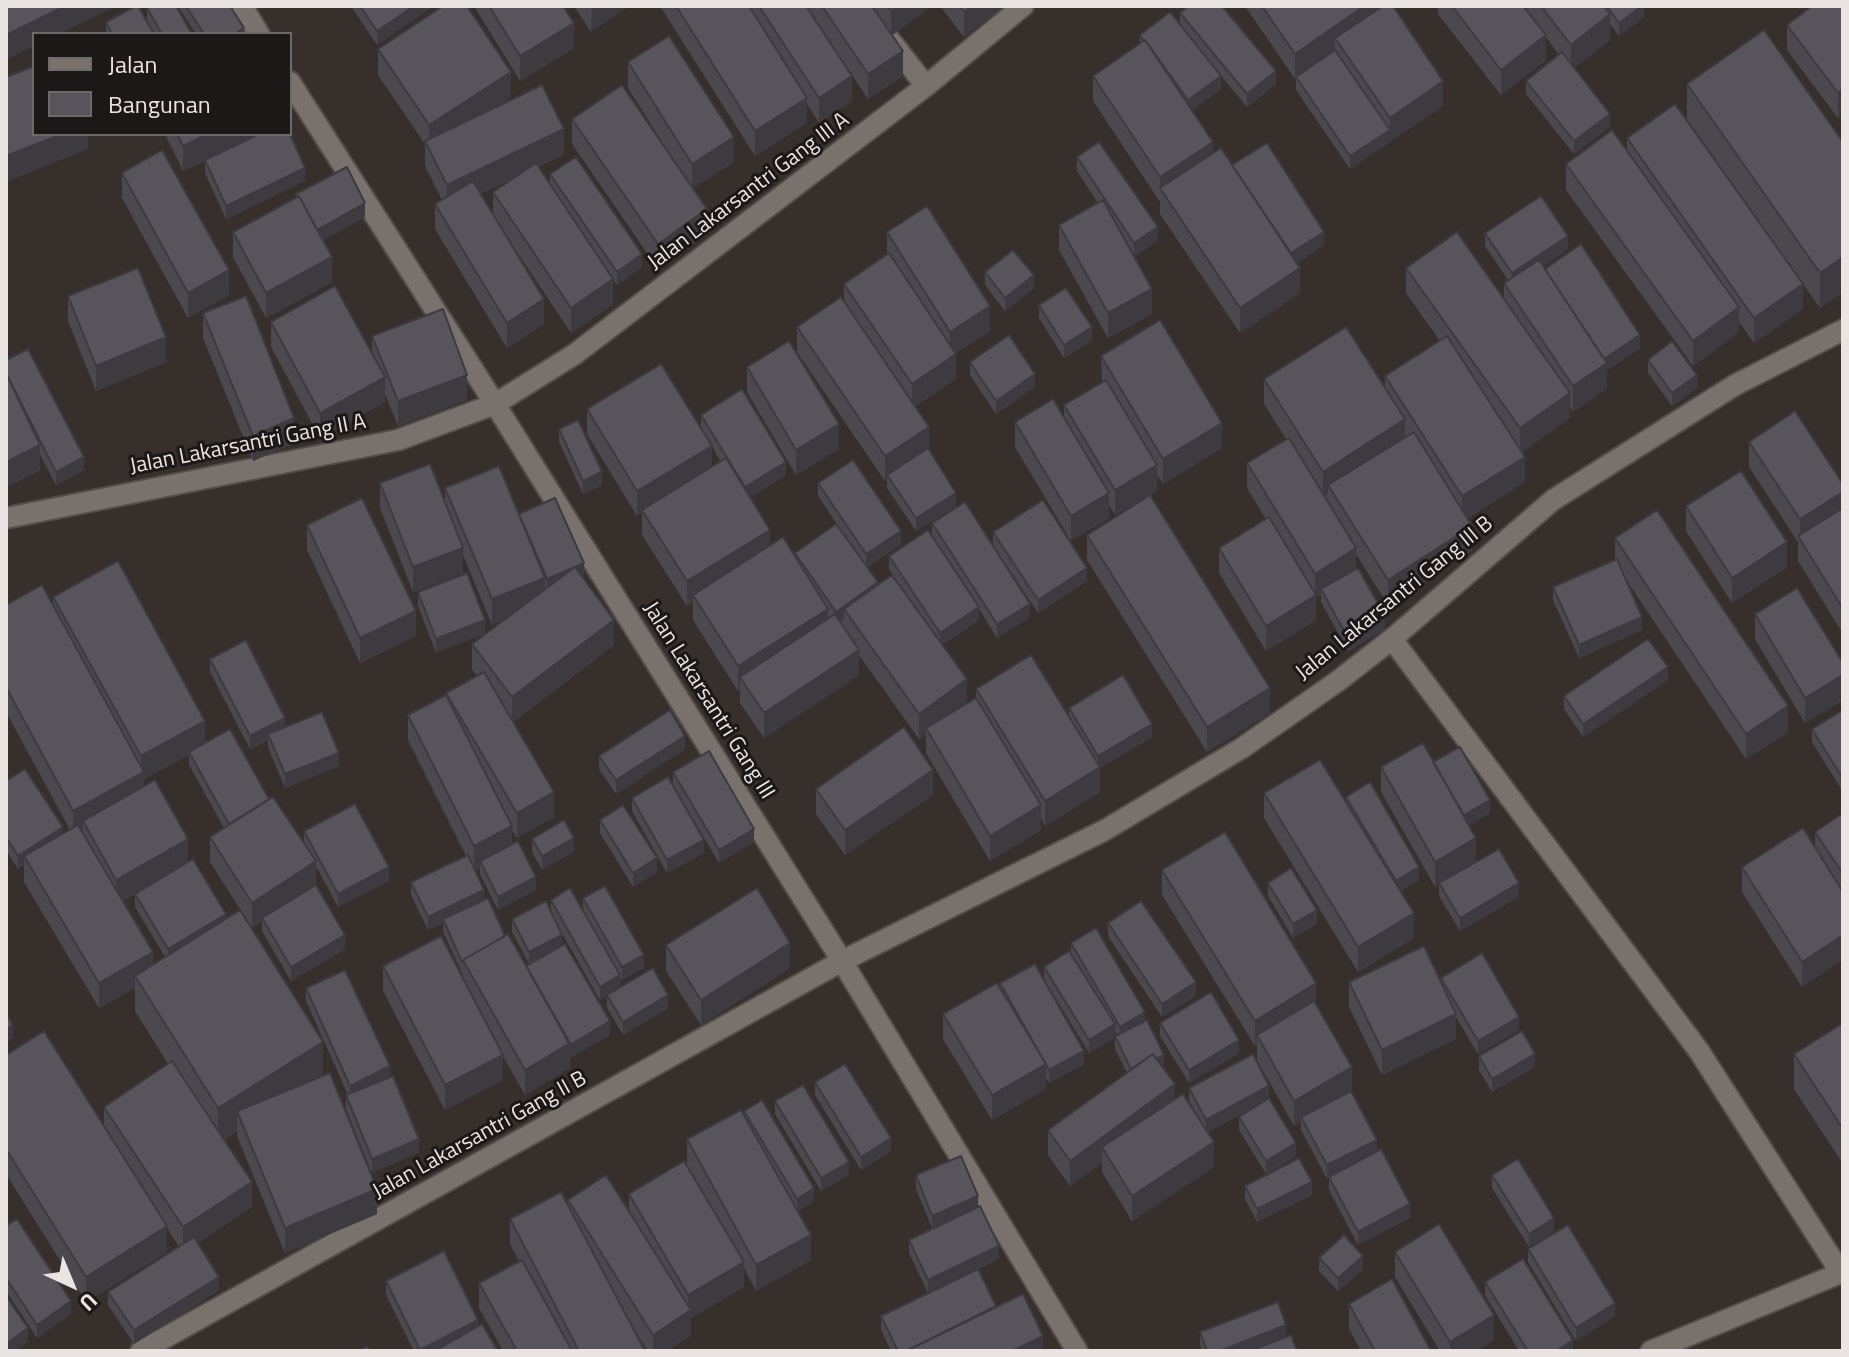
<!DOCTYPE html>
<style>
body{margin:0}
#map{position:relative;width:1849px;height:1357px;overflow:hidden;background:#372f2c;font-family:"Titillium Web",sans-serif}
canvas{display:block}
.frame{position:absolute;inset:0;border:8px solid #eae5e2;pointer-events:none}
.legend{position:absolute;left:32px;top:32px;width:260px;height:104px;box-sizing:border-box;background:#1c1817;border:2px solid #6e6a68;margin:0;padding:10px 14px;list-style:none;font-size:24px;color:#eae5e2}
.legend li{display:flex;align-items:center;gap:16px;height:40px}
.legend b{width:40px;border:2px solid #6e6a68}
.north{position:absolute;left:32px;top:1245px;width:80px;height:80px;-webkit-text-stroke:6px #1c1817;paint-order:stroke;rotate:136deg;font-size:22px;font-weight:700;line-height:32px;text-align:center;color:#eae5e2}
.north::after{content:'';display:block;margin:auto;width:28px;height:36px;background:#eae5e2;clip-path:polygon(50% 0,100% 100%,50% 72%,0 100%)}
</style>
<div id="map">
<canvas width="1849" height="1357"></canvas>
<div class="frame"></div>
<ul class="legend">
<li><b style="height:10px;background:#79716c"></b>Jalan</li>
<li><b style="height:22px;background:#57545b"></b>Bangunan</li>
</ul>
<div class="north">U</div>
</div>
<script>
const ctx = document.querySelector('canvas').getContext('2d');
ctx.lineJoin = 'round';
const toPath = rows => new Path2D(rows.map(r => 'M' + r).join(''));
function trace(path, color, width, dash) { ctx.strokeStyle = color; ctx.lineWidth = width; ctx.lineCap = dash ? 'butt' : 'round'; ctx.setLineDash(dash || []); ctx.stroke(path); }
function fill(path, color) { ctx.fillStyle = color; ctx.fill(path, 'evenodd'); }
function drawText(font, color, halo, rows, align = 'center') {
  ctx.font = font + ' "Titillium Web",sans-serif'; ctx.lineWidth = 6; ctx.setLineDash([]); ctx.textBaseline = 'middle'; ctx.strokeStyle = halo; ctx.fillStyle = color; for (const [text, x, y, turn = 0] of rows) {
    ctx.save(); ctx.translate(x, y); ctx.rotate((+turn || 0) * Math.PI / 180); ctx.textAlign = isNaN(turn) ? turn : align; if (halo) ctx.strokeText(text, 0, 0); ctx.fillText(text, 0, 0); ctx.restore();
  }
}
const street = toPath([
 [242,6,259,34],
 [863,6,926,86],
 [290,82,495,404,842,961,1077,1351],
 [6,518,398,440,495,404,575,354,926,86,1023,6],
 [1392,639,1699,1051,1841,1273],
 [141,1351,842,961,1105,830,1242,748,1338,681,1392,639,1553,500,1735,385,1843,330],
 [1651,1351,1843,1272]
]);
trace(street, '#534d4a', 24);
trace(street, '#79716c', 20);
fill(toPath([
 [178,6,230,6,244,34,196,34],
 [351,6,433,6,377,45],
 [474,6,563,6,574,48,520,81],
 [574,6,629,6,591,32],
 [660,6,928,6,928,9,892,35,903,76,868,99,831,44,852,101,819,123,807,104,807,123,755,156],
 [940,6,1000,6,1000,9,964,37],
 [1245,6,1393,6,1443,106,1350,169,1296,90,1296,78,1295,79],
 [1438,6,1644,6,1644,17,1619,36,1610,24,1610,40,1574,68,1610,127,1574,154,1526,94,1526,81,1559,55,1546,37,1546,60,1501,95,1438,14],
 [1843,6,1843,114,1838,118,1787,50,1787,25],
 [147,8,192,34,106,34,106,22,147,21],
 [1180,13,1276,84,1247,107,1216,70,1221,89,1192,110,1213,153,1232,165,1324,245,1297,263,1300,293,1240,333,1160,214,1160,202,1093,101,1093,76,1140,44,1140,35,1180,23],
 [378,49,511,97,496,107,564,154,538,167,550,184,550,174,642,267,617,285,613,279,613,304,571,333,505,234,544,324,507,348,435,229,435,204,442,200,425,166,425,144,378,75],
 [510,180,493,192,493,215,480,194],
 [628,62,734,162,693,188,707,234,658,269,572,144,572,119,678,167,628,88],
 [1687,84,1843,142,1843,292,1820,308,1687,119],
 [165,134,259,134,305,181,226,219,205,173,205,161,183,171],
 [1627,138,1803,309,1754,343,1739,322,1739,332,1693,366,1566,190,1566,164,1627,151],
 [1077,157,1158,240,1134,257,1152,314,1108,338,1059,250,1059,225,1098,203,1077,171],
 [122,173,229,295,188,318,122,198],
 [296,194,365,217,323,240,332,282,266,318,233,257,233,232,296,197],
 [887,232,990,331,956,353,956,379,915,406,929,451,956,506,916,531,887,488,887,480,885,481,797,352,797,327,844,300,844,284,887,254],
 [1485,233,1568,249,1543,266,1545,269,1640,348,1607,370,1607,388,1573,412,1570,407,1570,418,1522,452,1525,482,1468,518,1472,551,1388,605,1356,554,1356,569,1385,629,1348,651,1321,602,1321,595,1316,598,1316,620,1266,651,1219,573,1219,548,1266,519,1247,488,1247,463,1286,439,1264,404,1264,379,1385,389,1385,376,1440,341,1406,293,1406,268,1504,299,1504,283,1508,280,1485,246],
 [985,272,1034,288,1005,311,985,285],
 [68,296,166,362,96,391,68,321],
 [1039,305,1092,340,1064,358,1039,318],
 [203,313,294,443,253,461,203,338],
 [271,322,372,354,372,336,467,400,398,426,385,394,385,402,320,438,271,347],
 [1101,356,1222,448,1163,484,1157,475,1157,491,1115,515,1109,505,1109,518,1071,541,1015,447,1015,422,1064,418,1064,405,1102,382],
 [6,360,84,470,56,485,40,455,40,470,6,487],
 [1648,360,1697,388,1672,406,1648,373],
 [970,362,1035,387,996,414,970,375],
 [747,367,839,449,796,475,747,392],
 [587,409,701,428,701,415,786,475,750,497,770,546,795,556,795,553,853,548,818,496,818,483,901,544,867,567,878,584,903,591,889,569,889,556,932,536,932,523,1030,617,997,638,979,609,979,620,942,645,967,703,976,698,976,689,1069,716,1069,708,1152,737,1100,768,1100,792,1045,826,1041,818,1041,830,990,861,926,753,926,734,919,739,859,655,859,675,764,738,740,703,740,690,738,691,693,620,693,602,687,606,642,535,642,513,637,516,587,434],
 [712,446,720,461,712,466],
 [559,429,602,485,583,494,559,442],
 [1749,442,1843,484,1843,634,1798,561,1798,542,1749,467],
 [380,483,445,503,445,488,519,514,584,576,582,577,614,645,513,722,554,817,517,838,512,830,512,843,536,890,498,910,480,874,480,868,475,870,484,900,505,936,526,966,529,964,512,932,512,919,551,912,551,900,583,910,583,898,644,968,622,980,620,978,620,987,668,1008,623,1035,607,1008,607,996,600,1000,555,921,562,946,610,1035,570,1058,570,1068,525,1095,503,1056,503,1080,445,1110,383,991,383,966,463,978,463,975,443,932,443,923,428,930,411,895,411,882,466,856,408,740,408,715,446,697,446,693,477,676,472,669,472,644,506,619,492,625,463,555,463,573,413,592,380,508],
 [1686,506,1787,567,1732,603,1686,531],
 [307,525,416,636,360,663,307,550],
 [993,532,1087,581,1038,613,993,545],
 [1087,535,1270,713,1207,752,1087,560],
 [1615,538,1788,732,1746,759,1625,578,1642,630,1579,658,1553,600,1553,587,1615,560],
 [467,573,436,653,418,606,418,592],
 [53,597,205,743,269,799,304,844,304,831,389,881,338,907,316,866,316,886,345,949,291,981,262,931,262,922,252,928,210,862,210,837,224,828,189,765,189,755,144,779,144,786,188,862,226,918,323,1076,377,1214,285,1253,237,1136,237,1131,224,1140,252,1207,198,1243,219,1290,134,1344,108,1305,108,1292,179,1247,167,1228,167,1252,86,1302,6,1174,6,1055,104,1126,104,1107,168,1064,135,1011,135,988,99,1008,24,882,24,865,18,869,6,850,6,781,63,834,70,830,6,712,6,605,53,606],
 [143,889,135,894,135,907,165,957,153,965,123,901],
 [1755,614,1843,663,1843,700,1805,723,1755,639],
 [210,659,285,727,339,766,285,788,268,747,268,740,250,749,210,672],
 [1668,680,1583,737,1564,709,1564,696],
 [1843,710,1843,792,1812,742,1812,729],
 [685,749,616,794,599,769,599,756],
 [1433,762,1490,813,1469,825,1476,862,1519,897,1460,931,1439,896,1439,884,1435,887,1381,792,1381,767],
 [673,772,754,842,719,863,673,785],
 [816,789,933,795,845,855,816,814],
 [1264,793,1346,802,1346,797,1419,880,1401,891,1414,938,1358,972,1264,818],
 [632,798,704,853,667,873,632,811],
 [1843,813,1843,960,1802,987,1742,892,1742,867,1815,848,1815,832],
 [600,820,657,872,633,887,600,833],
 [532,839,574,851,542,870,532,852],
 [1162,870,1316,1005,1377,1152,1410,1218,1358,1245,1329,1190,1329,1177,1327,1179,1301,1130,1301,1122,1294,1126,1257,1060,1257,1046,1255,1046,1162,895],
 [1268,883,1317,924,1293,938,1268,896],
 [1108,923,1196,996,1162,1017,1108,936],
 [1071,943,1145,1022,1175,1100,1198,1118,1189,1101,1189,1088,1269,1098,1296,1156,1266,1174,1239,1130,1239,1117,1254,1107,1208,1132,1214,1167,1132,1221,1102,1172,1102,1163,1070,1186,1048,1155,1048,1130,1127,1073,1115,1049,1115,1036,1117,1035,1115,1031,1115,1038,1089,1053,1050,989,1084,1064,1049,1083,1046,1078,1046,1089,992,1120,943,1039,943,1014,1000,987,1000,983,1044,979,1044,967,1071,954],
 [666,945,790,968,701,1025,666,971],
 [1441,978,1519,1030,1478,1054,1456,1017,1456,1039,1382,1075,1349,1007,1349,982,1441,981],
 [306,988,390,1077,419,1152,372,1173,346,1109,346,1095,348,1095,306,1001],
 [1160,1023,1239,1053,1189,1083,1160,1036],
 [1843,1023,1843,1164,1794,1089,1794,1054],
 [1479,1056,1535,1067,1492,1092,1479,1070],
 [815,1082,891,1151,861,1170,815,1095],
 [775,1101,849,1175,821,1191,775,1114],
 [744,1111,814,1201,798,1211,811,1260,756,1291,744,1268,744,1287,691,1318,691,1335,667,1351,648,1351,631,1325,645,1351,503,1351,479,1308,479,1283,519,1261,510,1244,510,1219,568,1206,568,1200,629,1211,629,1194,701,1190,687,1165,687,1139,744,1116],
 [916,1175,978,1207,999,1259,928,1293,909,1253,909,1240,932,1228,916,1189],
 [1492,1175,1554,1232,1529,1247,1492,1188],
 [1245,1186,1312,1195,1257,1222,1245,1199],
 [6,1226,71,1314,37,1338,6,1291],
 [1528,1249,1615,1316,1576,1341,1528,1262],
 [1395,1252,1494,1340,1476,1351,1440,1351,1395,1277],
 [1319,1258,1363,1269,1338,1291,1319,1271],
 [386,1281,478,1326,498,1351,414,1351,386,1295],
 [1485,1282,1573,1351,1519,1351,1485,1295],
 [1349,1304,1431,1351,1361,1351,1349,1329],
 [996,1306,1043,1351,891,1351,881,1330,881,1316],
 [1200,1332,1286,1336,1297,1351,1202,1351,1200,1345]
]), '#4b484e');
fill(toPath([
 [65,6,117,6,59,34,34,34,34,46,6,60,6,35],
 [414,6,433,6,377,45,377,31],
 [592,6,629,6,591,32],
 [897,6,928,6,928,9,891,36,891,11],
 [972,6,1000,6,1000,9,964,37,964,12],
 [1364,6,1386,6,1335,38,1335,51,1295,79,1295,54],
 [1642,6,1644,6,1644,17,1619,36,1619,23],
 [1610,14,1610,40,1571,70,1571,45],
 [574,23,574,48,520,81,520,56],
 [1546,35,1546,60,1501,95,1501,70],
 [903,51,903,76,868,99,868,74],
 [1276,71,1276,84,1247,107,1247,94],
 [511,72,511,97,429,150,429,125],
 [852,76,852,101,819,123,819,98],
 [1221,76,1221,89,1188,113,1188,100],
 [1443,81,1443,106,1350,169,1350,156,1390,130,1390,118],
 [1843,89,1843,114,1838,118,1838,93],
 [807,98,807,123,755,156,755,131],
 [1610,114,1610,127,1574,154,1574,141],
 [564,129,564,154,447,210,447,185],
 [62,134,88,134,88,149,6,182,6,156],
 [208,134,259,134,183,171,183,146],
 [734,137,734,162,692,189,692,164],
 [1213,142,1213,167,1160,188,1160,202,1160,177],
 [305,168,305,181,226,219,226,206],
 [365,203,365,217,315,244,315,231],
 [707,209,707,234,658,269,658,244],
 [1158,227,1158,240,1134,257,1134,243],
 [1324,232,1324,245,1287,269,1287,255],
 [1568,236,1568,249,1512,286,1512,273],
 [642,254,642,267,617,285,617,272],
 [332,257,332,282,266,318,266,293],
 [1843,257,1843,292,1820,308,1820,273],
 [1300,268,1300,293,1240,333,1240,308],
 [229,270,229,295,188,318,188,293],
 [1034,275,1034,288,1005,311,1005,298],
 [613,279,613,304,571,333,571,308],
 [1803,284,1803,309,1754,343,1754,318],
 [1152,289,1152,314,1108,338,1108,313],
 [544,299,544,324,507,348,507,323],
 [990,306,990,331,950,357,950,332],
 [1739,307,1739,332,1693,366,1693,341],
 [1092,327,1092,340,1064,358,1064,345],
 [1640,335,1640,348,1607,370,1607,388,1573,412,1573,386,1604,359],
 [166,337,166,362,96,391,96,366],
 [956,354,956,379,912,409,912,384],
 [1035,374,1035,387,996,414,996,401],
 [467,375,467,400,398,426,398,401],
 [1697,375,1697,388,1672,406,1672,393],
 [385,377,385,402,320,438,320,413],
 [1570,393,1570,418,1520,454,1520,428],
 [294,418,294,443,253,461,253,436],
 [1405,419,1405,444,1328,485,1328,494,1323,497,1323,472],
 [1222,423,1222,448,1163,484,1163,459],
 [839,424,839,449,796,475,796,450],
 [929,427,929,452,887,475,887,480,885,481,885,456],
 [40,445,40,470,6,487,6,462],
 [712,446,712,471,642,510,642,513,637,516,637,491],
 [84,457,84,470,56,485,56,472],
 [1525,457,1525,482,1462,521,1462,496],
 [786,462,786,475,745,501,745,487],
 [1157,465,1157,491,1115,515,1115,490],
 [602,472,602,485,583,494,583,481],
 [1843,492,1843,517,1800,539,1800,519],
 [956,493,956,506,916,531,916,518],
 [1109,493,1109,518,1071,541,1071,516],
 [1472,526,1472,551,1388,605,1388,580],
 [770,530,770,555,693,595,693,602,687,606,687,581],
 [901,531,901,544,866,567,866,554],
 [1787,542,1787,567,1732,603,1732,578],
 [463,548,463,573,413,592,413,567],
 [1356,548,1356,573,1321,589,1321,595,1316,598,1316,620,1266,651,1266,626,1315,596,1315,574],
 [584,563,584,576,547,592,547,579],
 [1087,568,1087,581,1038,613,1038,600],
 [545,578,545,603,492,625,492,599],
 [878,582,878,595,844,609,844,619,836,625,836,612],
 [1030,604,1030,617,997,638,997,624],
 [979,607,979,620,940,646,940,633],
 [828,609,828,634,740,677,740,690,738,691,738,666],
 [416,611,416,636,360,663,360,638],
 [1385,616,1385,629,1348,651,1348,638],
 [1642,617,1642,630,1579,658,1579,645],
 [485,620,485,634,436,653,436,639],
 [614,620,614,645,512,722,512,697],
 [859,650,859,675,764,738,764,713],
 [1668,667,1668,680,1583,737,1583,724],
 [1843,675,1843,700,1805,723,1805,698],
 [967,679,967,704,926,728,926,734,919,739,919,714],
 [1270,688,1270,713,1207,752,1207,727],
 [1788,706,1788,732,1746,759,1746,734],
 [285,718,285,731,268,734,268,740,250,749,250,736],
 [205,721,205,746,189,752,189,755,144,779,144,797,83,821,83,830,73,836,73,811,141,774,141,756],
 [1152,724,1152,737,1100,768,1100,792,1045,826,1045,801,1098,768,1098,756],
 [685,736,685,749,616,794,616,780],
 [339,753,339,766,285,788,285,774],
 [933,770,933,795,845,855,845,830],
 [554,792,554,817,517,838,517,813],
 [1490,800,1490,813,1464,828,1464,815],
 [1041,805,1041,830,990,861,990,836],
 [512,826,512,851,480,861,480,868,474,871,474,846],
 [63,827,63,840,24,856,24,865,18,869,18,856],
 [754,829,754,842,719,863,719,850],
 [574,838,574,851,542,870,542,856],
 [1476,838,1476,863,1435,887,1435,862],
 [188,839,188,864,116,905,116,880],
 [704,840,704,853,667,873,667,860],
 [657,858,657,872,633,887,633,873],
 [316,861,316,886,262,918,262,922,252,928,252,903],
 [389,867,389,881,338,907,338,894],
 [1419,867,1419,880,1396,894,1396,881],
 [536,877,536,890,498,910,498,897],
 [1519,883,1519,897,1460,931,1460,918],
 [484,890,484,903,443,919,443,923,428,930,428,917],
 [1317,910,1317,924,1293,938,1293,924],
 [1414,913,1414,938,1358,972,1358,947],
 [226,914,226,927,168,962,168,949],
 [345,935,345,949,291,981,291,967],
 [562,935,562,948,529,965,529,952],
 [1843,935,1843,960,1802,987,1802,962],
 [790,943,790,968,701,1025,701,1000],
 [153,952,153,977,135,976,135,988,99,1008,99,983],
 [644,955,644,968,622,980,622,967],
 [620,975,620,988,600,1000,600,987],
 [1196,982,1196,996,1162,1017,1162,1004],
 [1316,983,1316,1008,1257,1035,1257,1046,1255,1046,1255,1021],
 [668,995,668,1008,623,1035,623,1022],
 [1145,1012,1145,1025,1120,1040,1120,1027],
 [1456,1014,1456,1039,1382,1075,1382,1050],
 [1519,1017,1519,1030,1478,1054,1478,1041],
 [610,1021,610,1035,570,1058,570,1068,525,1095,525,1070],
 [1115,1024,1115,1038,1089,1053,1089,1040],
 [13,1025,13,1038,6,1043,6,1030],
 [1239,1040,1239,1053,1189,1083,1189,1070],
 [323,1042,323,1077,237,1111,237,1131,218,1143,218,1108],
 [1084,1051,1084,1064,1049,1083,1049,1070],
 [1535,1054,1535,1067,1492,1092,1492,1079],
 [503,1055,503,1080,445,1110,445,1085],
 [1164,1055,1164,1068,1132,1071],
 [1046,1064,1046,1089,992,1120,992,1095],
 [390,1066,390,1080,350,1099,350,1086],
 [1352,1067,1352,1092,1301,1117,1301,1122,1294,1126,1294,1101],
 [1175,1084,1175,1109,1102,1147,1102,1163,1070,1186,1070,1161],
 [1269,1086,1269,1099,1206,1133,1206,1120],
 [891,1138,891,1151,861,1170,861,1157],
 [419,1139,419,1152,372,1173,372,1159],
 [1377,1140,1377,1153,1327,1179,1327,1165],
 [1214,1142,1214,1167,1132,1221,1132,1196],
 [1296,1143,1296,1156,1266,1174,1266,1161],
 [849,1162,849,1175,821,1191,821,1178],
 [252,1182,252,1207,183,1253,183,1227],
 [1312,1182,1312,1195,1257,1222,1257,1209],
 [814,1188,814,1201,797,1212,797,1199],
 [377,1189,377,1214,285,1253,285,1228],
 [978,1196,978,1209,932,1229,932,1216],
 [1410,1204,1410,1218,1358,1245,1358,1232],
 [1554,1218,1554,1232,1529,1247,1529,1234],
 [167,1226,167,1252,86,1302,86,1277],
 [811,1235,811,1260,756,1291,756,1265],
 [999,1246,999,1259,928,1293,928,1280],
 [1363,1256,1363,1269,1338,1291,1338,1278],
 [744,1262,744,1287,691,1318,691,1335,667,1351,653,1351,653,1335,688,1312,688,1295],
 [219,1277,219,1290,134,1344,134,1330],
 [71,1301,71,1314,37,1338,37,1325],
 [1615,1303,1615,1316,1576,1341,1576,1328],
 [1494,1315,1494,1340,1476,1351,1450,1351,1450,1342],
 [478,1320,478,1333,444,1351,420,1351],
 [1286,1325,1286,1338,1254,1351,1220,1351],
 [28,1328,28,1342,15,1351,6,1351,6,1344],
 [1043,1336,1043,1351,1013,1351],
 [1573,1340,1573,1351,1556,1351]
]), '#3d3b40');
const building = toPath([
 [6,6,65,6,6,35,6,6],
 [136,6,138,6,154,34,112,34,106,22,136,6],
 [150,6,176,6,192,34,162,34,147,8,150,6],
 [186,6,230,6,244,28,235,34,204,34,186,6],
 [360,6,414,6,377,31,360,6],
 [443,6,467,6,511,72,429,125,378,49,443,6],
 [489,6,563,6,574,23,520,56,489,6],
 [676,6,749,6,807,98,755,131,676,6],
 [759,6,806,6,852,76,819,98,759,6],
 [822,6,872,6,903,51,868,74,822,6],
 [888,6,897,6,891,11,888,6],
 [960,6,972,6,964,12,960,6],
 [1188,6,1222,6,1276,71,1247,94,1180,13,1188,6],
 [1262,6,1364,6,1295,54,1262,6],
 [1383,6,1393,6,1443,81,1390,118,1335,38,1383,6],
 [1452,6,1523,6,1546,35,1501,70,1452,6],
 [1541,6,1604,6,1610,14,1571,45,1541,6],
 [1607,6,1642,6,1619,23,1607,6],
 [1812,6,1843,6,1843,89,1838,93,1787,25,1812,6],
 [1170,12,1221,76,1188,100,1145,40,1144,41,1140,35,1170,12],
 [1764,30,1843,142,1843,257,1820,273,1687,84,1764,30],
 [669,36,734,137,692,164,628,62,669,36],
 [1145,40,1213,142,1160,177,1093,76,1145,40],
 [1335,50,1390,130,1350,156,1296,77,1335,50],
 [1562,52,1610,114,1574,141,1526,81,1562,52],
 [34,66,34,134,62,134,6,156,6,77,34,66],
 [542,85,564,129,447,185,425,141,542,85],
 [622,85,707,209,658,244,572,119,622,85],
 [1675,104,1803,284,1754,318,1627,138,1675,104],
 [1612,130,1739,307,1693,341,1566,164,1612,130],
 [177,134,208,134,183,146,177,134],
 [259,134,290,134,305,168,226,206,205,160,259,134],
 [1099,142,1158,227,1134,243,1077,157,1099,142],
 [1267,143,1324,232,1291,253,1232,165,1267,143],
 [1221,148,1300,268,1240,308,1160,188,1221,148],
 [162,150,229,270,188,293,122,173,162,150],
 [576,157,642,254,617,272,550,174,576,157],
 [536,163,613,279,571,308,493,192,536,163],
 [347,167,365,203,317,230,299,196,297,196,296,194,347,167],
 [473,181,544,299,507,323,435,204,473,181],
 [299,196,332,257,266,293,233,232,299,196],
 [1541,196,1568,236,1512,273,1485,233,1541,196],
 [1103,200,1152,289,1108,313,1059,225,1103,200],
 [927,206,990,306,950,332,887,232,927,206],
 [1457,232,1570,393,1520,428,1406,268,1457,232],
 [1581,244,1640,335,1604,359,1545,269,1581,244],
 [1013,250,1034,275,1005,298,985,272,1013,250],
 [889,253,956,354,912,384,844,284,889,253],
 [1539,260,1607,363,1573,386,1504,283,1539,260],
 [138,268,166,337,96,366,68,296,138,268],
 [335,286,385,377,320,413,271,322,335,286],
 [1066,288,1092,327,1064,345,1039,305,1066,288],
 [246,296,294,418,253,436,203,313,246,296],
 [841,297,929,427,885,456,797,327,841,297],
 [443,309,467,375,398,401,372,336,443,309],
 [1160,320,1222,423,1163,459,1101,356,1160,320],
 [1346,327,1405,419,1323,472,1264,379,1346,327],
 [1009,335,1035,374,996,401,970,362,1009,335],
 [1447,336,1525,457,1462,496,1385,376,1447,336],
 [789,341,839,424,796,450,747,367,789,341],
 [1672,341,1697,375,1672,393,1648,360,1672,341],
 [28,349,84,457,56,472,6,373,6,360,28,349],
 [661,364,712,446,637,491,587,409,661,364],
 [6,373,40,445,6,462,6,373],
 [1106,380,1157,465,1115,490,1064,405,1106,380],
 [742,389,786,462,745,487,701,415,742,389],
 [1053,399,1109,493,1071,516,1015,422,1053,399],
 [1795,411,1843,484,1843,492,1800,519,1749,442,1795,411],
 [578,420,602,472,583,481,559,429,578,420],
 [1414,432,1472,526,1388,580,1328,485,1414,432],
 [1289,438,1356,548,1315,574,1247,463,1289,438],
 [928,448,956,493,916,518,887,475,928,448],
 [726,458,770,530,687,581,642,510,726,458],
 [853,460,901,531,866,554,818,483,853,460],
 [430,464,463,548,413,567,380,483,430,464],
 [499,466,545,578,492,599,445,488,499,466],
 [1741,471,1787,542,1732,578,1686,506,1741,471],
 [1150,495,1270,688,1207,727,1087,535,1150,495],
 [362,498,416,611,360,638,307,525,362,498],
 [555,498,584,563,547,579,519,514,555,498],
 [1043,500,1087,568,1038,600,993,532,1043,500],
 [965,502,1030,604,997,624,932,523,965,502],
 [1843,508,1843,609,1798,536,1843,508],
 [1657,510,1788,706,1746,734,1615,538,1657,510],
 [1269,517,1316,595,1266,626,1219,548,1269,517],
 [836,524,878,582,836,612,795,553,836,524],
 [928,530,979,607,940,633,889,556,928,530],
 [783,537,828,609,738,666,693,595,783,537],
 [1617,559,1642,617,1579,645,1553,587,1617,559],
 [118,561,205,721,141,756,53,597,118,561],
 [575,567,614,620,512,697,472,644,575,567],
 [1358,568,1385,616,1348,638,1321,589,1358,568],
 [467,573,485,620,436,639,418,592,467,573],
 [892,575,967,679,919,714,844,609,892,575],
 [42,585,144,772,73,811,6,687,6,605,42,585],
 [1797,588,1843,663,1843,675,1805,698,1755,614,1797,588],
 [835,614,859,650,764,713,740,677,835,614],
 [1648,639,1668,667,1583,724,1564,696,1648,639],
 [246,640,285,718,250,736,210,659,246,640],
 [1031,655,1100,767,1045,801,976,689,1031,655],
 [484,672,554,792,517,813,446,693,484,672],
 [1123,675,1152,724,1098,756,1069,708,1123,675],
 [446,695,512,826,474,846,408,715,446,695],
 [976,698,1041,805,990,836,926,728,976,698],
 [670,710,685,736,616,780,599,756,670,710],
 [1843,710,1843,779,1812,729,1843,710],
 [322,712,339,753,285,774,268,734,322,712],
 [904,727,933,770,845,830,816,789,904,727],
 [230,729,269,799,229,824,189,752,230,729],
 [1423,743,1476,838,1435,862,1381,767,1423,743],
 [1460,747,1490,800,1464,815,1433,762,1460,747],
 [709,751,754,829,719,850,673,772,709,751],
 [1320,760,1414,913,1358,947,1264,793,1320,760],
 [25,769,63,827,18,856,6,837,6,781,25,769],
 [668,777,704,840,667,860,632,798,668,777],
 [155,780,188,839,116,880,83,821,155,780],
 [1370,782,1419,867,1396,881,1346,797,1370,782],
 [273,797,316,861,252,903,210,837,273,797],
 [355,804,389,867,338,894,304,831,355,804],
 [623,805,657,858,633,873,600,820,623,805],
 [1843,813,1843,874,1815,832,1843,813],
 [564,820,574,838,542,856,532,839,564,820],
 [78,825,153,952,99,983,24,856,78,825],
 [1803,828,1843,892,1843,935,1802,962,1742,867,1803,828],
 [1225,832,1316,983,1255,1021,1162,870,1225,832],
 [518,841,536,877,498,897,480,861,518,841],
 [1499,849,1519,883,1460,918,1439,883,1499,849],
 [468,855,484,890,428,917,411,882,468,855],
 [193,859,226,914,168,949,135,894,193,859],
 [1291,868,1317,910,1293,924,1268,883,1291,868],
 [316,885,345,935,291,967,262,918,316,885],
 [605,886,644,955,622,967,583,898,605,886],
 [570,888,620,975,600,987,551,900,570,888],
 [757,888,790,943,701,1000,666,945,757,888],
 [488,898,505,936,463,960,463,961,462,962,443,919,488,898],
 [546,901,562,935,529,952,512,919,546,901],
 [1141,901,1196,982,1162,1004,1108,923,1141,901],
 [240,910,323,1042,218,1108,135,976,240,910],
 [1096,928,1145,1012,1120,1027,1071,943,1096,928],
 [508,934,570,1043,525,1070,463,960,508,934],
 [441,936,503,1055,445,1085,383,966,441,936],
 [565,944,610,1021,570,1045,526,966,565,944],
 [1424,946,1456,1014,1382,1050,1349,982,1424,946],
 [1069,951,1115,1024,1089,1040,1044,967,1069,951],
 [1482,953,1519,1017,1478,1041,1441,978,1482,953],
 [1035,964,1084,1051,1049,1070,1000,983,1035,964],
 [653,968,668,995,623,1022,607,995,653,968],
 [345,970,390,1066,350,1086,306,988,345,970],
 [997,983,1046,1064,992,1095,943,1014,997,983],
 [1211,992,1239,1040,1189,1070,1160,1023,1211,992],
 [1314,1001,1352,1067,1294,1101,1257,1035,1314,1001],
 [6,1014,13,1025,6,1030,6,1014],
 [1147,1020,1164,1055,1156,1059,1153,1054,1131,1069,1115,1036,1147,1020],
 [1843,1023,1843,1129,1794,1054,1843,1023],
 [44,1031,167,1226,86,1277,6,1149,6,1055,44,1031],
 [1522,1031,1535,1054,1492,1079,1479,1056,1522,1031],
 [1153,1054,1175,1084,1070,1161,1048,1130,1153,1054],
 [1253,1054,1269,1086,1206,1120,1189,1088,1253,1054],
 [172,1061,252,1182,183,1227,104,1107,172,1061],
 [845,1064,891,1138,861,1157,815,1082,845,1064],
 [330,1073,377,1189,285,1228,237,1111,330,1073],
 [393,1076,419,1139,372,1159,346,1095,393,1076],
 [803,1085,849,1162,821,1178,775,1101,803,1085],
 [1351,1091,1377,1140,1327,1165,1301,1117,1351,1091],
 [1183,1094,1214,1142,1132,1196,1102,1147,1183,1094],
 [1269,1098,1296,1143,1266,1161,1239,1117,1269,1098],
 [762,1100,814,1188,797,1199,744,1111,762,1100],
 [741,1110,811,1235,756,1265,687,1139,741,1110],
 [1381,1149,1410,1204,1358,1232,1329,1177,1381,1149],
 [961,1156,978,1196,932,1216,916,1175,961,1156],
 [1299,1158,1312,1182,1257,1209,1245,1186,1299,1158],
 [1518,1159,1554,1218,1529,1234,1492,1175,1518,1159],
 [684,1161,744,1262,688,1295,629,1194,684,1161],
 [606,1175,691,1310,653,1335,568,1200,606,1175],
 [561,1192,645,1351,579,1351,510,1219,561,1192],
 [980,1206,999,1246,928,1280,909,1240,980,1206],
 [17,1219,71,1301,37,1325,6,1278,6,1226,17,1219],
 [1439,1224,1494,1315,1450,1342,1395,1252,1439,1224],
 [1568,1225,1615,1303,1576,1328,1528,1249,1568,1225],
 [1344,1235,1363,1256,1338,1278,1319,1258,1344,1235],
 [194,1237,219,1277,134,1330,108,1292,194,1237],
 [444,1251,478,1320,420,1350,386,1281,444,1251],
 [1523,1259,1573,1340,1556,1351,1528,1351,1485,1282,1523,1259],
 [522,1260,572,1351,517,1351,479,1283,522,1260],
 [978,1269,996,1306,906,1351,898,1351,881,1316,978,1269],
 [1392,1279,1431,1351,1375,1351,1349,1304,1392,1279],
 [1023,1294,1043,1336,1013,1351,906,1351,1023,1294],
 [6,1296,28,1328,6,1344,6,1296],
 [1278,1302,1286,1325,1220,1351,1207,1351,1200,1332,1278,1302],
 [482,1324,498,1351,435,1351,482,1324],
 [1291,1335,1297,1351,1250,1351,1291,1335],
 [367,1346,369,1351,358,1351,367,1346]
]);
fill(building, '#57545b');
trace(building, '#3d3b40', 2);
drawText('22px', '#eae5e2', '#1c1817', [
 ["Jalan Lakarsantri Gang III A",749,192,-37],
 ["Jalan Lakarsantri Gang II A",248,445,-11],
 ["Jalan Lakarsantri Gang III B",1395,599,-39],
 ["Jalan Lakarsantri Gang III",708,701,58],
 ["Jalan Lakarsantri Gang II B",480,1136,-29]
]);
</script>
